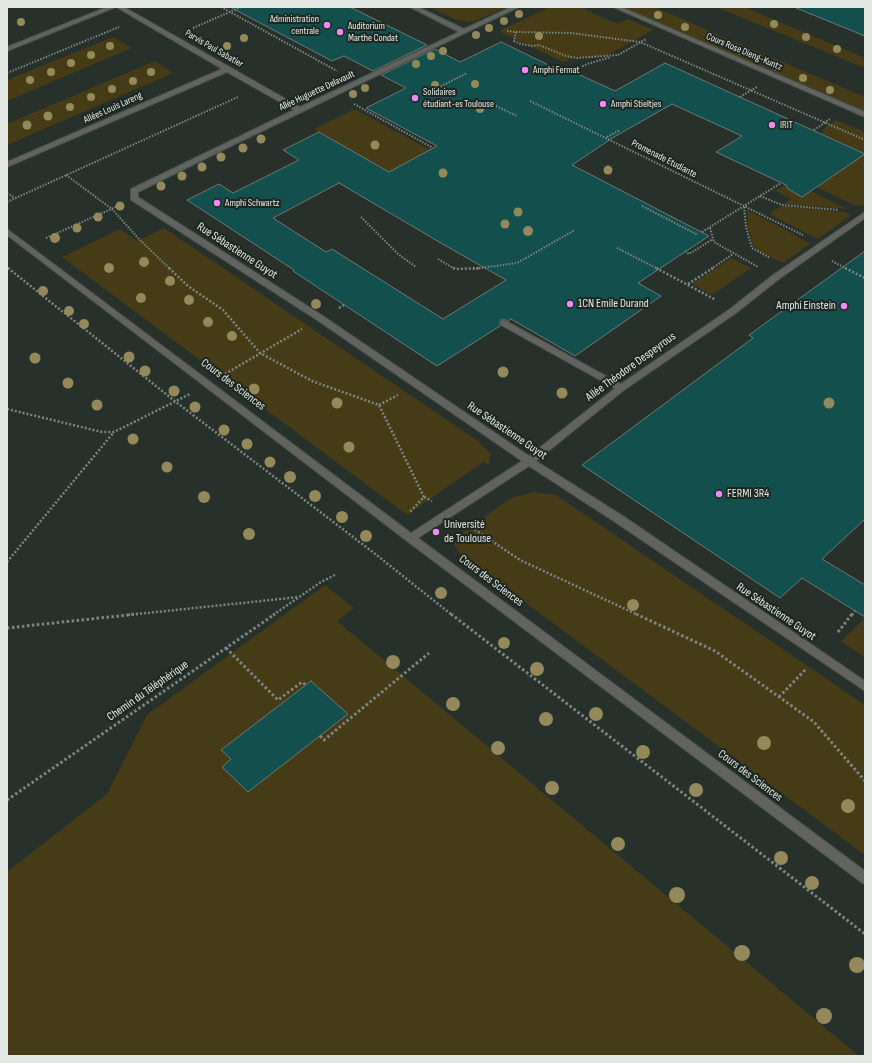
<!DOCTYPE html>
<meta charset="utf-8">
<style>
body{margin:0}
#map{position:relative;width:872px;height:1063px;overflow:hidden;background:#28302b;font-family:"Sofia Sans Condensed",sans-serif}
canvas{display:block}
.frame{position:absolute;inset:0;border:8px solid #e4e9e6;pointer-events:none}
</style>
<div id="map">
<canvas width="872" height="1063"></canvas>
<div class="frame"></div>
</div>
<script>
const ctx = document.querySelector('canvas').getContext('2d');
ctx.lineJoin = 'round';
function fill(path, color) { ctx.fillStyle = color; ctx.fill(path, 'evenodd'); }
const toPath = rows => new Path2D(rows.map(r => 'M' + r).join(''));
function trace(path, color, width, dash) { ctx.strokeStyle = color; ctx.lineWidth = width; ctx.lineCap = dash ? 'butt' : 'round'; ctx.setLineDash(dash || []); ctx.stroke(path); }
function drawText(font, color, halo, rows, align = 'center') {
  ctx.font = font + ' "Sofia Sans Condensed",sans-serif'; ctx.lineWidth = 4; ctx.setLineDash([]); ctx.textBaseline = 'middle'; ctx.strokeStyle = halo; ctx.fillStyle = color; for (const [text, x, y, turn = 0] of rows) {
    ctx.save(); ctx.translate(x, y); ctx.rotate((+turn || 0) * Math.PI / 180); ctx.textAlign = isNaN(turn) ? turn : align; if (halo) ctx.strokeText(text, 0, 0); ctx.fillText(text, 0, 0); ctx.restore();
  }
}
fill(toPath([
 [429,7,507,7,475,21,469,22,457,20],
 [550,7,589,7,585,9,617,24,628,19,653,30,608,55,592,58,576,57,563,62,499,31],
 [623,7,654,7,865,97,865,111],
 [716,7,744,7,865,58,865,68],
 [113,37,132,48,7,101,7,80],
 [155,61,173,73,7,145,7,124],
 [353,110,356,110,430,150,389,172,314,129],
 [836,120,865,132,865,153,823,134,823,129],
 [865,154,865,205,856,206,816,187],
 [786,185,788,189,802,196,811,191,847,209,784,204,791,199,775,191],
 [781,206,844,212,851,215,818,239,769,214],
 [747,210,788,231,810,244,783,263,758,251,753,245,748,228],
 [164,228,478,441,491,454,489,465,483,462,407,515,62,257,120,229,137,241],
 [731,258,751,268,712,295,692,284],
 [534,492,556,495,865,705,865,855,460,554,454,545,458,536,511,498],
 [325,585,354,608,337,621,859,1056,7,1056,7,872,107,794,147,715],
 [865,618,865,657,841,641]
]), '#463b17');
const building = toPath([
 [230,7,350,7,427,45,373,71,344,56,332,61,230,7],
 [796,7,865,7,865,36,796,8,796,7],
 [501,42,563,72,567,69,615,91,665,63,865,154,802,197,788,189,786,185,716,152,742,136,672,104,614,137,572,165,709,236,638,283,661,296,575,356,511,319,508,321,504,319,500,320,500,326,437,366,293,271,294,270,187,200,219,184,233,193,299,160,283,150,319,132,389,172,437,146,366,108,406,88,381,75,435,49,460,62,501,42],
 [339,183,446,246,506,280,443,319,332,249,326,252,273,218,339,183],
 [865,251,865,519,822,559,865,585,865,617,802,578,780,598,582,465,753,338,749,335,865,251],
 [311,681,348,714,248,792,222,767,231,759,221,750,311,681]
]);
fill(building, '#134f4d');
trace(building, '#6d7978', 1);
const lane = toPath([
 [107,7,116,7,7,51,7,47,107,7],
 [504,320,624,386,626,388,621,391,618,390,501,325,500,323,501,321,504,320]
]);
const street = toPath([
 [116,7,124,7,300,107,459,32,410,7,418,7,464,29,511,7,519,7,227,148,138,192,138,197,323,316,529,456,618,386,730,309,773,275,865,212,865,218,779,279,736,313,624,390,536,461,623,516,865,681,865,691,615,522,529,466,418,538,865,871,865,884,861,882,407,541,7,235,7,229,411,533,522,461,317,320,131,200,131,189,294,110,227,72,7,167,7,162,222,69,116,7],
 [613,7,621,7,865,112,865,117,613,7]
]);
trace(lane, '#464e49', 2);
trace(street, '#464e49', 2);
trace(toPath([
 [221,7,337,71],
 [193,28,241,7],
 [507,31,516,32,514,41,521,44,532,46,539,45,566,56,577,58,618,55],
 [516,32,571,33,640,42,865,140],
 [618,55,646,39],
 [7,73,119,27],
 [566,74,587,64,611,57],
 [430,92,467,73],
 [740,97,757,87],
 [530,101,803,235],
 [354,104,433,148],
 [496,106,517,116],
 [814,130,830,119],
 [607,137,620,130],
 [66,175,112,209,138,238,170,269],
 [7,193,15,198],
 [760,196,782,205,839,210],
 [7,202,238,97],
 [642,206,698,235],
 [744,207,746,227,752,248,770,258],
 [361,217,398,254,416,267],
 [710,228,714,242,758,267],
 [702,232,781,183],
 [46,238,118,206],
 [617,248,658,269],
 [685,251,689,254,713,239],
 [438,259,455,269],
 [832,261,847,269],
 [7,267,9,269],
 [473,269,517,263,575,230],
 [711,269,733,254]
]), '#7f8682', 2, [1.5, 1.5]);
trace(toPath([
 [8,268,176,402,374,553,452,615],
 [169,268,188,286,223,310,260,353,312,381,379,405,424,497,409,513],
 [453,268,456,269,481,268],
 [656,268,716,300],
 [845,268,865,278],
 [688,284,713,268],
 [339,308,344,305],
 [225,374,302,329],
 [379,405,398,395],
 [7,409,102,432,114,432,190,394],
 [424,497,432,501],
 [468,525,520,560,638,615],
 [7,562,114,432],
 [128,615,299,597],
 [273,615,321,582,335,575],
 [852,615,855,611]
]), '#7f8682', 2.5, [2, 2]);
trace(toPath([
 [451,614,865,934],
 [636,614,715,651,814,722,865,781],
 [7,628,137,614],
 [838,632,852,614],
 [226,648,278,700,302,682,306,685],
 [779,697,806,669],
 [320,736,324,740,429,653],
 [7,800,275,614]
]), '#7f8682', 3, [2.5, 2.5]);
fill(lane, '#62635f');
fill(street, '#62635f');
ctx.fillStyle = '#93895b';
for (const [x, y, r] of [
 [519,14,4],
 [658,15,4],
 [504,21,4],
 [21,22,4],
 [774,24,4],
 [685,27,4],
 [489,28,4],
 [476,35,4],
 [539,36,4],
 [806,37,4],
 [244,38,4],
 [714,39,4],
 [110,46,4],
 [227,46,4],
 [837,49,4],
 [443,51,4],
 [741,51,4],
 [91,55,4],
 [431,56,4],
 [71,63,4],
 [416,64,4],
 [777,67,4],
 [51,72,4],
 [151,72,4],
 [803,78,4],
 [30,80,4],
 [133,81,4],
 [475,84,4],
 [435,85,4],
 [365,88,4],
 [112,89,4],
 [830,90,4],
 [353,94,4],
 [91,97,4],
 [70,107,4],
 [480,109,4],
 [48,116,4.5],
 [27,125,4.5],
 [261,139,4.5],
 [375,145,4.5],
 [243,148,4.5],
 [221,157,4.5],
 [202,167,4.5],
 [608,170,4.5],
 [443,173,4.5],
 [182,176,4.5],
 [161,186,4.5],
 [120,206,4.5],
 [518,212,4.5],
 [98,217,4.5],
 [505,224,4.5],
 [77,228,4.5],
 [528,231,5],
 [55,238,5],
 [144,262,5],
 [109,268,5],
 [170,281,5],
 [43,291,5],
 [141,298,5],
 [189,300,5],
 [316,304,5],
 [69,311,5],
 [208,322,5],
 [84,324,5],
 [232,336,5],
 [129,357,5.5],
 [35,358,5.5],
 [145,371,5.5],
 [503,372,5.5],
 [68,383,5.5],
 [254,389,5.5],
 [174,391,5.5],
 [562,393,5.5],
 [337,403,5.5],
 [829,403,5.5],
 [97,405,5.5],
 [195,407,5.5],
 [224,430,5.5],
 [133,439,5.5],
 [247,444,5.5],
 [349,447,5.5],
 [270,462,5.5],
 [167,467,5.5],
 [290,477,6],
 [315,496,6],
 [204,497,6],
 [342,517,6],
 [249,534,6],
 [366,536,6],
 [441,593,6],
 [633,605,6],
 [504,643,6],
 [393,662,7],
 [537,669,7],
 [453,704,7],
 [596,714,7],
 [546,719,7],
 [764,743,7],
 [498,748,7],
 [643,752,7],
 [552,788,7],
 [696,790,7],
 [848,806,7],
 [618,844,7],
 [781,858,7],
 [812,883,7],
 [677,895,8],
 [742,953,8],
 [857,965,8],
 [824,1016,8]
]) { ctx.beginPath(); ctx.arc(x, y, r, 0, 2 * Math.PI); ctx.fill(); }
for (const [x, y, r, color] of [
 [327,25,4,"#ef8bf7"],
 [340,32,4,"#ef8bf7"],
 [525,70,4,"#ef8bf7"],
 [415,98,4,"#ef8bf7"],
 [603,104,4,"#ef8bf7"],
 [772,125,4,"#ef8bf7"],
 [217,203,4,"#ef8bf7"],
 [570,304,4,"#ef8bf7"],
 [844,306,4,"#ef8bf7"],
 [719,494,4,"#ef8bf7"],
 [436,532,4,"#ef8bf7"]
]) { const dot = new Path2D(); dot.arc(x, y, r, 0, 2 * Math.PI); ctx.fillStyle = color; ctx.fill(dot); trace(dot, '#1e2621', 1.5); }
drawText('10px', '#e4e9e6', '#1e2621', [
 ["Administration",319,19,"right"],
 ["centrale",319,31,"right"],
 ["Auditorium",348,26],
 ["Marthe Condat",348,38],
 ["Amphi Fermat",533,70],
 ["Solidaires",423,92],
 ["étudiant-es Toulouse",423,104],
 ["Amphi Stieltjes",611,104],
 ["IRIT",780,125],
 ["Amphi Schwartz",225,203]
], 'left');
drawText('10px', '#e4e9e6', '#1e2621', [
 ["Parvis Paul Sabatier",214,49,30],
 ["Cours Rose Dieng-Kuntz",744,52,23],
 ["Allée Huguette Delavault",317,91,-25],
 ["Allées Louis Lareng",113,108,-24],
 ["Promenade Etudiante",664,159,27]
]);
drawText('12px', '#e4e9e6', '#1e2621', [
 ["Rue Sébastienne Guyot",237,251,33],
 ["Allée Théodore Despeyrous",631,367,-36],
 ["Cours des Sciences",233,385,37],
 ["Rue Sébastienne Guyot",507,431,34],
 ["Cours des Sciences",491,581,37],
 ["Rue Sébastienne Guyot",776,612,34],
 ["Chemin du Téléphérique",148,691,-35],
 ["Cours des Sciences",750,776,37]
]);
drawText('12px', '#e4e9e6', '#1e2621', [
 ["1CN Emile Durand",578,304],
 ["Amphi Einstein",836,306,"right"],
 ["FERMI 3R4",727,494],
 ["Université",444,525],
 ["de Toulouse",444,539]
], 'left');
</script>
